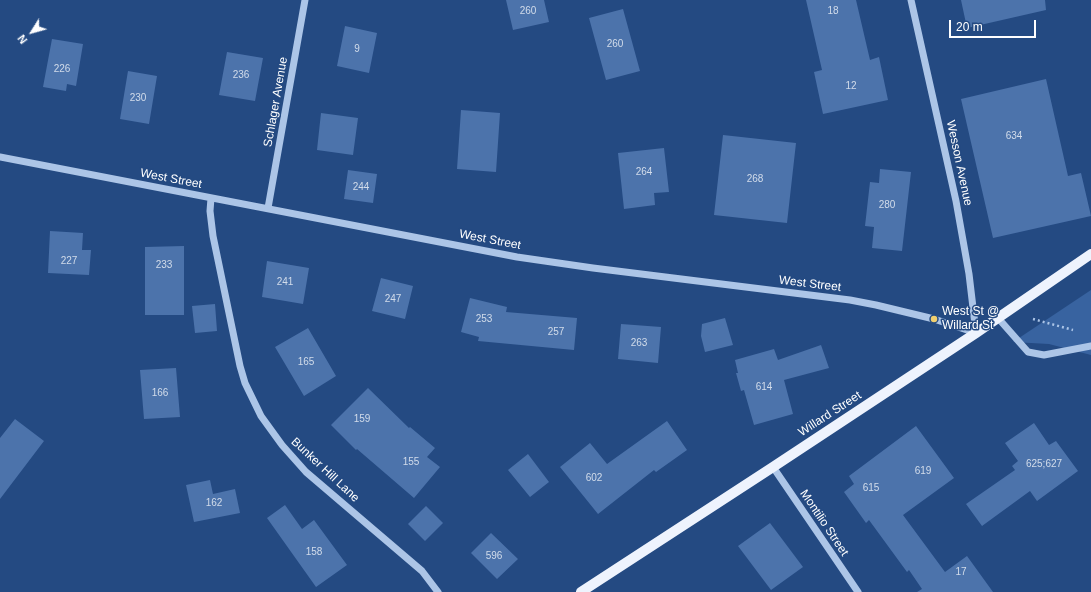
<!DOCTYPE html>
<style>
body{margin:0}
#map{position:relative;width:1091px;height:592px;overflow:hidden;background:#244a82;font-family:Helvetica,sans-serif}
canvas{display:block}
.north{position:absolute;left:12px;top:12px;width:40px;height:40px;-webkit-text-stroke:3px #244a82;paint-order:stroke;rotate:233deg;font-size:11px;font-weight:700;line-height:16px;text-align:center;color:#fff}
.north::after{content:'';display:block;margin:auto;width:14px;height:18px;background:#fff;clip-path:polygon(50% 0,100% 100%,50% 72%,0 100%)}
.scale{position:absolute;left:949px;top:20px;width:87px;height:18px;box-sizing:border-box;border:2px solid #fff;border-top:0;padding-left:5px;font-size:12px;line-height:14px;white-space:nowrap;color:#fff;-webkit-text-stroke:3px #244a82;paint-order:stroke}
</style>
<div id="map">
<canvas width="1091" height="592"></canvas>
<div class="north">N</div>
<div class="scale">20 m</div>
</div>
<script>
const ctx = document.querySelector('canvas').getContext('2d');
ctx.lineJoin = 'round';
function fill(path, color) { ctx.fillStyle = color; ctx.fill(path, 'evenodd'); }
const toPath = rows => new Path2D(rows.map(r => 'M' + r).join(''));
function trace(path, color, width, dash) { ctx.strokeStyle = color; ctx.lineWidth = width; ctx.lineCap = dash ? 'butt' : 'round'; ctx.setLineDash(dash || []); ctx.stroke(path); }
function drawText(font, color, halo, rows, align = 'center') {
  ctx.font = font + ' Helvetica,sans-serif'; ctx.lineWidth = 3; ctx.setLineDash([]); ctx.textBaseline = 'middle'; ctx.strokeStyle = halo; ctx.fillStyle = color; for (const [text, x, y, turn = 0] of rows) {
    ctx.save(); ctx.translate(x, y); ctx.rotate((+turn || 0) * Math.PI / 180); ctx.textAlign = isNaN(turn) ? turn : align; if (halo) ctx.strokeText(text, 0, 0); ctx.fillText(text, 0, 0); ctx.restore();
  }
}
fill(toPath([
 [1091,290,1091,355,1049,344,1013,342]
]), '#3863a0');
fill(toPath([
 [506,0,544,0,549,22,513,30],
 [806,0,856,0,870,60,879,57,888,100,823,114,814,72,822,70],
 [961,0,1045,0,1046,10,967,28],
 [623,9,640,71,606,80,589,18],
 [345,26,377,33,369,73,337,66],
 [52,39,83,44,76,86,67,84,66,91,43,87],
 [227,52,263,58,255,101,219,95],
 [128,71,157,76,149,124,120,119],
 [1046,79,1068,176,1081,173,1091,216,993,238,961,99],
 [461,110,500,113,496,172,457,169],
 [321,113,358,118,353,155,317,150],
 [723,135,796,143,787,223,714,215],
 [664,148,669,192,654,193,655,205,624,209,618,153],
 [880,169,911,172,902,251,872,248,874,227,865,226,870,182,879,183],
 [348,170,377,174,373,203,344,199],
 [50,231,83,233,82,250,91,250,89,275,48,273],
 [184,246,184,315,145,315,145,247],
 [267,261,309,268,303,304,262,297],
 [381,278,413,286,405,319,372,311],
 [470,298,507,307,506,312,577,318,574,350,478,341,479,337,461,332],
 [215,304,217,331,195,333,192,306],
 [725,318,733,345,705,352,701,336,702,324],
 [621,324,661,327,658,363,618,359],
 [308,328,336,376,304,396,275,347],
 [821,345,829,368,784,380,793,414,754,425,744,390,741,391,736,373,738,373,735,360,774,349,778,360],
 [176,368,180,417,144,419,140,370],
 [368,388,409,428,410,427,435,448,427,457,440,467,414,498,357,449,356,450,331,425],
 [15,419,44,441,0,499,0,438],
 [667,421,687,450,656,472,654,470,598,514,560,467,590,443,607,464],
 [1034,423,1049,445,1056,441,1078,471,1037,501,1030,491,982,526,966,504,1015,470,1012,466,1018,461,1005,443],
 [916,426,954,478,903,515,945,572,967,556,993,592,917,592,922,589,909,570,907,572,869,520,866,523,844,492,854,484,849,476],
 [528,454,549,482,530,497,508,470],
 [210,480,213,494,235,489,240,513,194,522,186,485],
 [285,505,302,529,314,520,347,565,316,587,267,518],
 [426,506,443,523,425,541,408,524],
 [770,523,803,567,771,590,738,546],
 [491,533,518,559,497,579,471,553]
]), '#4c73ab');
trace(toPath([
 [1033,319,1073,330]
]), '#acc5e7', 2.5, [2, 3]);
trace(toPath([
 [0,157,517,257,593,268,850,300,876,305,934,319,976,333,969,274,956,201,911,0],
 [211,198,210,211,213,236,240,366,245,383,261,416,282,445,306,472,422,571,438,592],
 [268,208,305,0],
 [998,318,1028,352,1044,355,1091,346],
 [773,467,858,592]
]), '#acc5e7', 7);
trace(toPath([
 [581,592,773,467,976,333,1091,254]
]), '#eef3fd', 10);
for (const [x, y, r, color] of [
 [934,319,4,"#f2d06f"]
]) { const dot = new Path2D(); dot.arc(x, y, r, 0, 2 * Math.PI); ctx.fillStyle = color; ctx.fill(dot); trace(dot, '#244a82', 1.5); }
drawText('10px', '#d2dcea', null, [
 ["260",528,11],
 ["18",833,11],
 ["260",615,44],
 ["9",357,49],
 ["226",62,69],
 ["236",241,75],
 ["12",851,86],
 ["230",138,98],
 ["634",1014,136],
 ["264",644,172],
 ["268",755,179],
 ["244",361,187],
 ["280",887,205],
 ["227",69,261],
 ["233",164,265],
 ["241",285,282],
 ["247",393,299],
 ["253",484,319],
 ["257",556,332],
 ["263",639,343],
 ["165",306,362],
 ["614",764,387],
 ["166",160,393],
 ["159",362,419],
 ["155",411,462],
 ["625;627",1044,464],
 ["619",923,471],
 ["602",594,478],
 ["615",871,488],
 ["162",214,503],
 ["158",314,552],
 ["596",494,556],
 ["17",961,572]
]);
drawText('12px', '#fff', '#244a82', [
 ["Schlager Avenue",276,102,-80],
 ["Wesson Avenue",959,163,78],
 ["West Street",171,179,11],
 ["West Street",490,240,11],
 ["West Street",810,284,7],
 ["Willard Street",830,414,-33],
 ["Bunker Hill Lane",325,470,43],
 ["Montilio Street",824,523,56]
]);
drawText('12px', '#fff', '#244a82', [
 ["West St @",942,312],
 ["Willard St",942,326]
], 'left');
</script>
